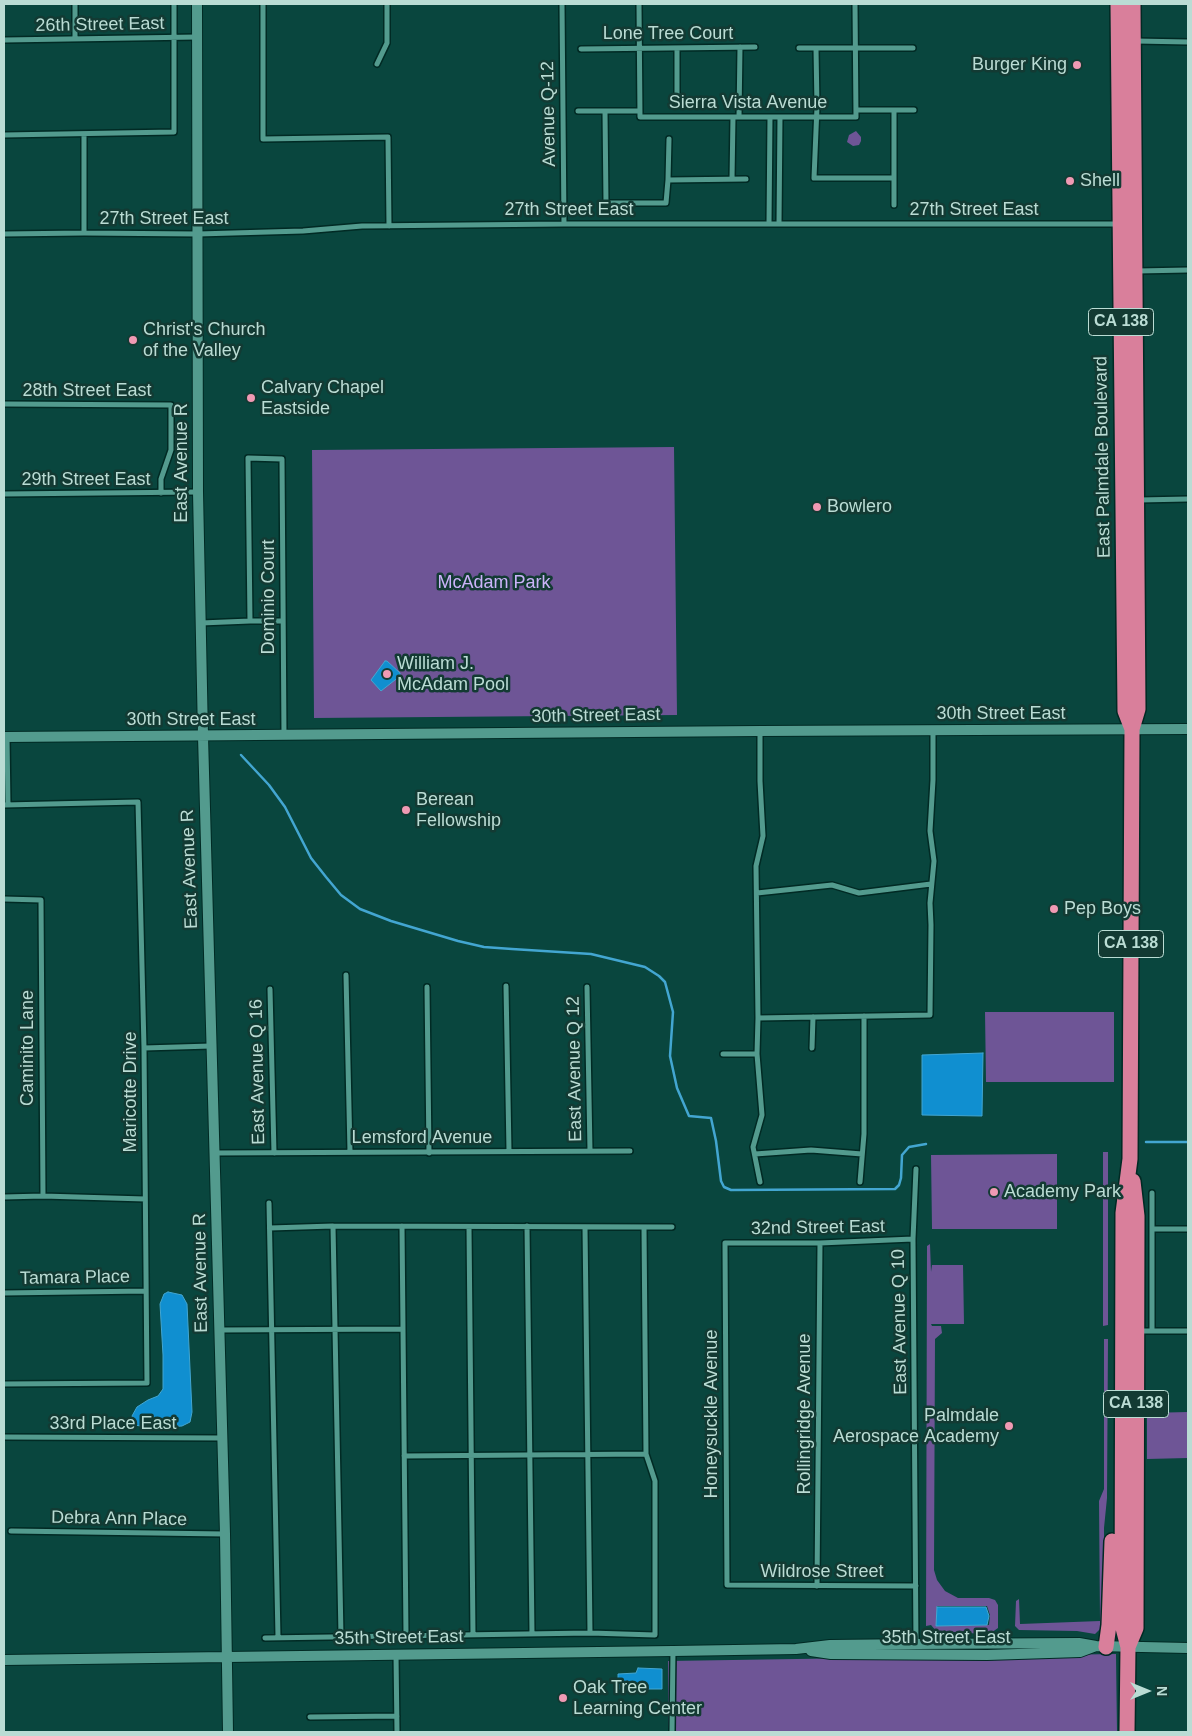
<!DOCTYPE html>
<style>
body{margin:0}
#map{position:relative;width:1192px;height:1736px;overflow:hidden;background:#09463e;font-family:Arial,sans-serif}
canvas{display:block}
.frame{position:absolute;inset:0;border:5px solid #badcd4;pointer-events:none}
.north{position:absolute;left:1122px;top:1666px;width:50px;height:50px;-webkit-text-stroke:4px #133a33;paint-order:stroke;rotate:90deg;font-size:14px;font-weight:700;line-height:20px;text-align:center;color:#badcd4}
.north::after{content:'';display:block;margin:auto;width:18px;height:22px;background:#badcd4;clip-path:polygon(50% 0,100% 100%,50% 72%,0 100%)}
</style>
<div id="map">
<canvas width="1192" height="1736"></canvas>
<div class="frame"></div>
<div class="north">N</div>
</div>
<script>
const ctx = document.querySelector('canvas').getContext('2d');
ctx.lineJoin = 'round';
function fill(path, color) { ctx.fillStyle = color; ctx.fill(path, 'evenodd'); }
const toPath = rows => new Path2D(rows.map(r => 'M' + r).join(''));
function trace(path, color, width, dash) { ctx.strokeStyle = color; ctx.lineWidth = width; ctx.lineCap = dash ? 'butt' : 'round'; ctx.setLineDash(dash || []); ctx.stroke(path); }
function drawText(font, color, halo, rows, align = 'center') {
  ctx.font = font + ' Arial,sans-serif'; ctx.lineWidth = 5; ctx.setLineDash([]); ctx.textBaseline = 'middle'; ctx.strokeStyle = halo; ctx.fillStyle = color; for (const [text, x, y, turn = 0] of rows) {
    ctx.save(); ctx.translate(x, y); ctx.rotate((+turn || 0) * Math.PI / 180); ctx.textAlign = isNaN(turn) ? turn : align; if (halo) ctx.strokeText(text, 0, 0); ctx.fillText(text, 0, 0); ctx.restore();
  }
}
fill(toPath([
 [856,131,861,137,861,141,859,145,853,146,847,142,849,135],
 [674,447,677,715,314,718,312,450],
 [985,1012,1114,1012,1114,1082,986,1082],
 [1103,1152,1108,1152,1108,1325,1103,1326],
 [1057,1154,1057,1229,932,1229,931,1155],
 [930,1244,931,1272,932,1265,963,1265,964,1324,931,1324,932,1326,941,1326,942,1333,935,1339,934,1570,937,1580,945,1591,958,1598,989,1598,995,1600,998,1605,998,1628,988,1635,961,1632,937,1632,931,1625,926,1626,927,1246],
 [937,1606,987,1606,990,1615,989,1625,937,1626],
 [1104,1339,1108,1339,1107,1498,1104,1528,1104,1625,1095,1634,1077,1631,1019,1630,1015,1626,1016,1601,1019,1599,1020,1624,1100,1621,1099,1501,1104,1489],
 [1188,1412,1188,1458,1147,1459,1147,1413],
 [1116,1654,1117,1732,668,1732,668,1661]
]), '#6e5596');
const water = toPath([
 [385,661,387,661,400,673,400,676,381,691,371,680,385,661],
 [983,1053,982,1116,922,1115,922,1055,983,1053],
 [168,1292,182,1295,187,1304,192,1412,190,1422,182,1426,151,1428,135,1425,132,1416,137,1407,148,1400,158,1396,163,1389,163,1355,160,1304,164,1294,168,1292],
 [937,1607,986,1607,989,1616,987,1625,936,1626,937,1607],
 [638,1668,662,1669,662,1689,618,1689,618,1674,636,1673,638,1668]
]);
fill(water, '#108fd0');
trace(water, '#43a6d1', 1);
trace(toPath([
 [241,755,269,785,285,807,311,858,326,877,341,895,360,909,391,921,458,941,484,947,512,949,591,954,645,967,659,976,665,982,673,1012,670,1056,677,1088,689,1116,711,1118,716,1141,721,1181,724,1187,731,1190,895,1189,899,1185,901,1178,902,1155,909,1147,926,1144],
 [1146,1142,1188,1142]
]), '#43a6d1', 2.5);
const street = toPath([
 [263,4,263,139,388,137,389,226],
 [562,4,564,224],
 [639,4,640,117,856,117,855,4],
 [75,39,75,4],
 [4,40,197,37],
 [1136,41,1188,42],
 [799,48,913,48],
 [816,48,817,107,814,178,894,178],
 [581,49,755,47],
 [377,64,387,43,387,4],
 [677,101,677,48],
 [856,110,914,110],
 [894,110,894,205],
 [578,111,640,111],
 [605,111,606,203,666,203,668,180,669,139],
 [739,117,740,47],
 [4,135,174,132,174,4],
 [84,135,84,233],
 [732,179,733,117],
 [668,180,746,179],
 [769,224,770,117],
 [779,224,780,117],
 [4,234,84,233,198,234,303,231,362,226,564,224,1118,224],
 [1137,271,1188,270],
 [4,404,171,405,171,450,161,479,161,493],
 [4,494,198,492],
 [1139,500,1188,499],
 [283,621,250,621,248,458,282,459,284,735],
 [201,623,250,621],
 [760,731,760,781,763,836,756,866,758,1018,757,1054,762,1115,753,1147,760,1182],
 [7,737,8,805],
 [4,805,138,802,144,1048,147,1383,4,1384],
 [757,893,832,885,859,893,931,884],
 [4,899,41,900,43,1196],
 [346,975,350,1152],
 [506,986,509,1151],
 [427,987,429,1153],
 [587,987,590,1151],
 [270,989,274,1153],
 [758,1018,930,1015,931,925,930,903,934,861,930,831,933,780,933,731],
 [144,1048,211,1046],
 [812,1048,813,1017],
 [723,1054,757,1054],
 [215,1153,630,1151],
 [755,1154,811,1150,862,1154],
 [860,1182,864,1134,864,1016],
 [1152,1193,1152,1331],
 [4,1197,43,1196,145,1199],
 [269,1203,278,1637],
 [333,1226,341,1636],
 [402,1226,406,1635],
 [527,1226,532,1634],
 [469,1227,473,1635],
 [585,1227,590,1633],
 [270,1228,333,1226,672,1227],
 [1152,1229,1188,1229],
 [913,1239,820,1243,725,1243,727,1585,916,1586],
 [4,1293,146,1291],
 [219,1330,403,1329],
 [1139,1331,1188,1331],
 [4,1437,222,1438],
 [404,1456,646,1454],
 [11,1531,225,1534],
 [817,1586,820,1243],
 [265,1638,590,1633,655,1635,655,1481,646,1454,644,1227],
 [916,1646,913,1239,916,1169],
 [396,1654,397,1732],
 [310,1717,397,1716],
 [672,1732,673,1651]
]);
const secondary = toPath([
 [197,4,198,492,203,736,225,1534,228,1732],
 [4,737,760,731,1188,729],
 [811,1651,831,1654,987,1655,1080,1652,1096,1646],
 [4,1660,673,1651,796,1649,830,1645,916,1644,1079,1643,1096,1646,1188,1648]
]);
const highway = toPath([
 [1118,4,1125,711,1132,729],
 [1106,1647,1109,1625,1112,1541],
 [1128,1647,1136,1628,1137,1216,1133,1181],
 [1127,1732,1128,1647,1122,1624,1123,1213,1130,1159,1132,729,1138,709,1133,4]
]);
trace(street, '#012a24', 8);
trace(secondary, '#012a24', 12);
trace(highway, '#012a24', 18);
trace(street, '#539b8e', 5);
trace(secondary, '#539b8e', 10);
trace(highway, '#d97f9b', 15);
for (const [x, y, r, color] of [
 [1077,65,5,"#f09ab4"],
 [1070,181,5,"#f09ab4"],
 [133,340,5,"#f09ab4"],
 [251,398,5,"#f09ab4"],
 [817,507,5,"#f09ab4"],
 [387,674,5,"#f09ab4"],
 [406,810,5,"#f09ab4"],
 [1054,909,5,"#f09ab4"],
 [994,1192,5,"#f09ab4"],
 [1009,1426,5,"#f09ab4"],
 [563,1698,5,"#f09ab4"]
]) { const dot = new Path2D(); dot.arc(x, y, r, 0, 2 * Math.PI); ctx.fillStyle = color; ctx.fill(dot); trace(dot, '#133a33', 2); }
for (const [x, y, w] of [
 [1121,322,65],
 [1131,944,65],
 [1136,1404,65]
]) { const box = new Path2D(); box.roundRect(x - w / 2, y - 13.5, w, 27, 4); ctx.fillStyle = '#133a33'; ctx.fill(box); trace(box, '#badcd4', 1); }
drawText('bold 16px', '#badcd4', null, [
 ["CA 138",1121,322],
 ["CA 138",1131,944],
 ["CA 138",1136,1404]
]);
drawText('18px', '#badcd4', '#133a33', [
 ["26th Street East",100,25,-1],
 ["Lone Tree Court",668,34],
 ["Sierra Vista Avenue",748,103],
 ["Avenue Q-12",549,114,-91],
 ["27th Street East",569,210],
 ["27th Street East",974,210],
 ["27th Street East",164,219],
 ["28th Street East",87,391],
 ["East Palmdale Boulevard",1103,457,-91],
 ["East Avenue R",182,463,-90],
 ["29th Street East",86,480],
 ["Dominio Court",269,597,-90],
 ["30th Street East",1001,714],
 ["30th Street East",596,716,-1],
 ["30th Street East",191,720],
 ["East Avenue R",190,869,-92],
 ["Caminito Lane",28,1048,-90],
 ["East Avenue Q 12",575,1069,-91],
 ["East Avenue Q 16",258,1072,-91],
 ["Maricotte Drive",131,1092,-90],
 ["Lemsford Avenue",422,1138],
 ["32nd Street East",818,1228,-1],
 ["East Avenue R",201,1273,-91],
 ["Tamara Place",75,1278,-1],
 ["East Avenue Q 10",900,1322,-91],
 ["Honeysuckle Avenue",712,1414,-90],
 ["Rollingridge Avenue",805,1414,-90],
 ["33rd Place East",113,1424],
 ["Debra Ann Place",119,1519,1],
 ["Wildrose Street",822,1572],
 ["35th Street East",399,1638,-1],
 ["35th Street East",946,1638]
]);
drawText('18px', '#badcd4', '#133a33', [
 ["Burger King",1067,65,"right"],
 ["Shell",1080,181],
 ["Christ's Church",143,330],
 ["of the Valley",143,351],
 ["Calvary Chapel",261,388],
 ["Eastside",261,409],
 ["Bowlero",827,507],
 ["William J.",397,664],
 ["McAdam Pool",397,685],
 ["Berean",416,800],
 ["Fellowship",416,821],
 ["Pep Boys",1064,909],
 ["Academy Park",1004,1192],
 ["Palmdale",999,1416,"right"],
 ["Aerospace Academy",999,1437,"right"],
 ["Oak Tree",573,1688],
 ["Learning Center",573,1709]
], 'left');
drawText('18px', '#ccb3fa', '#133a33', [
 ["McAdam Park",494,583]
]);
</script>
